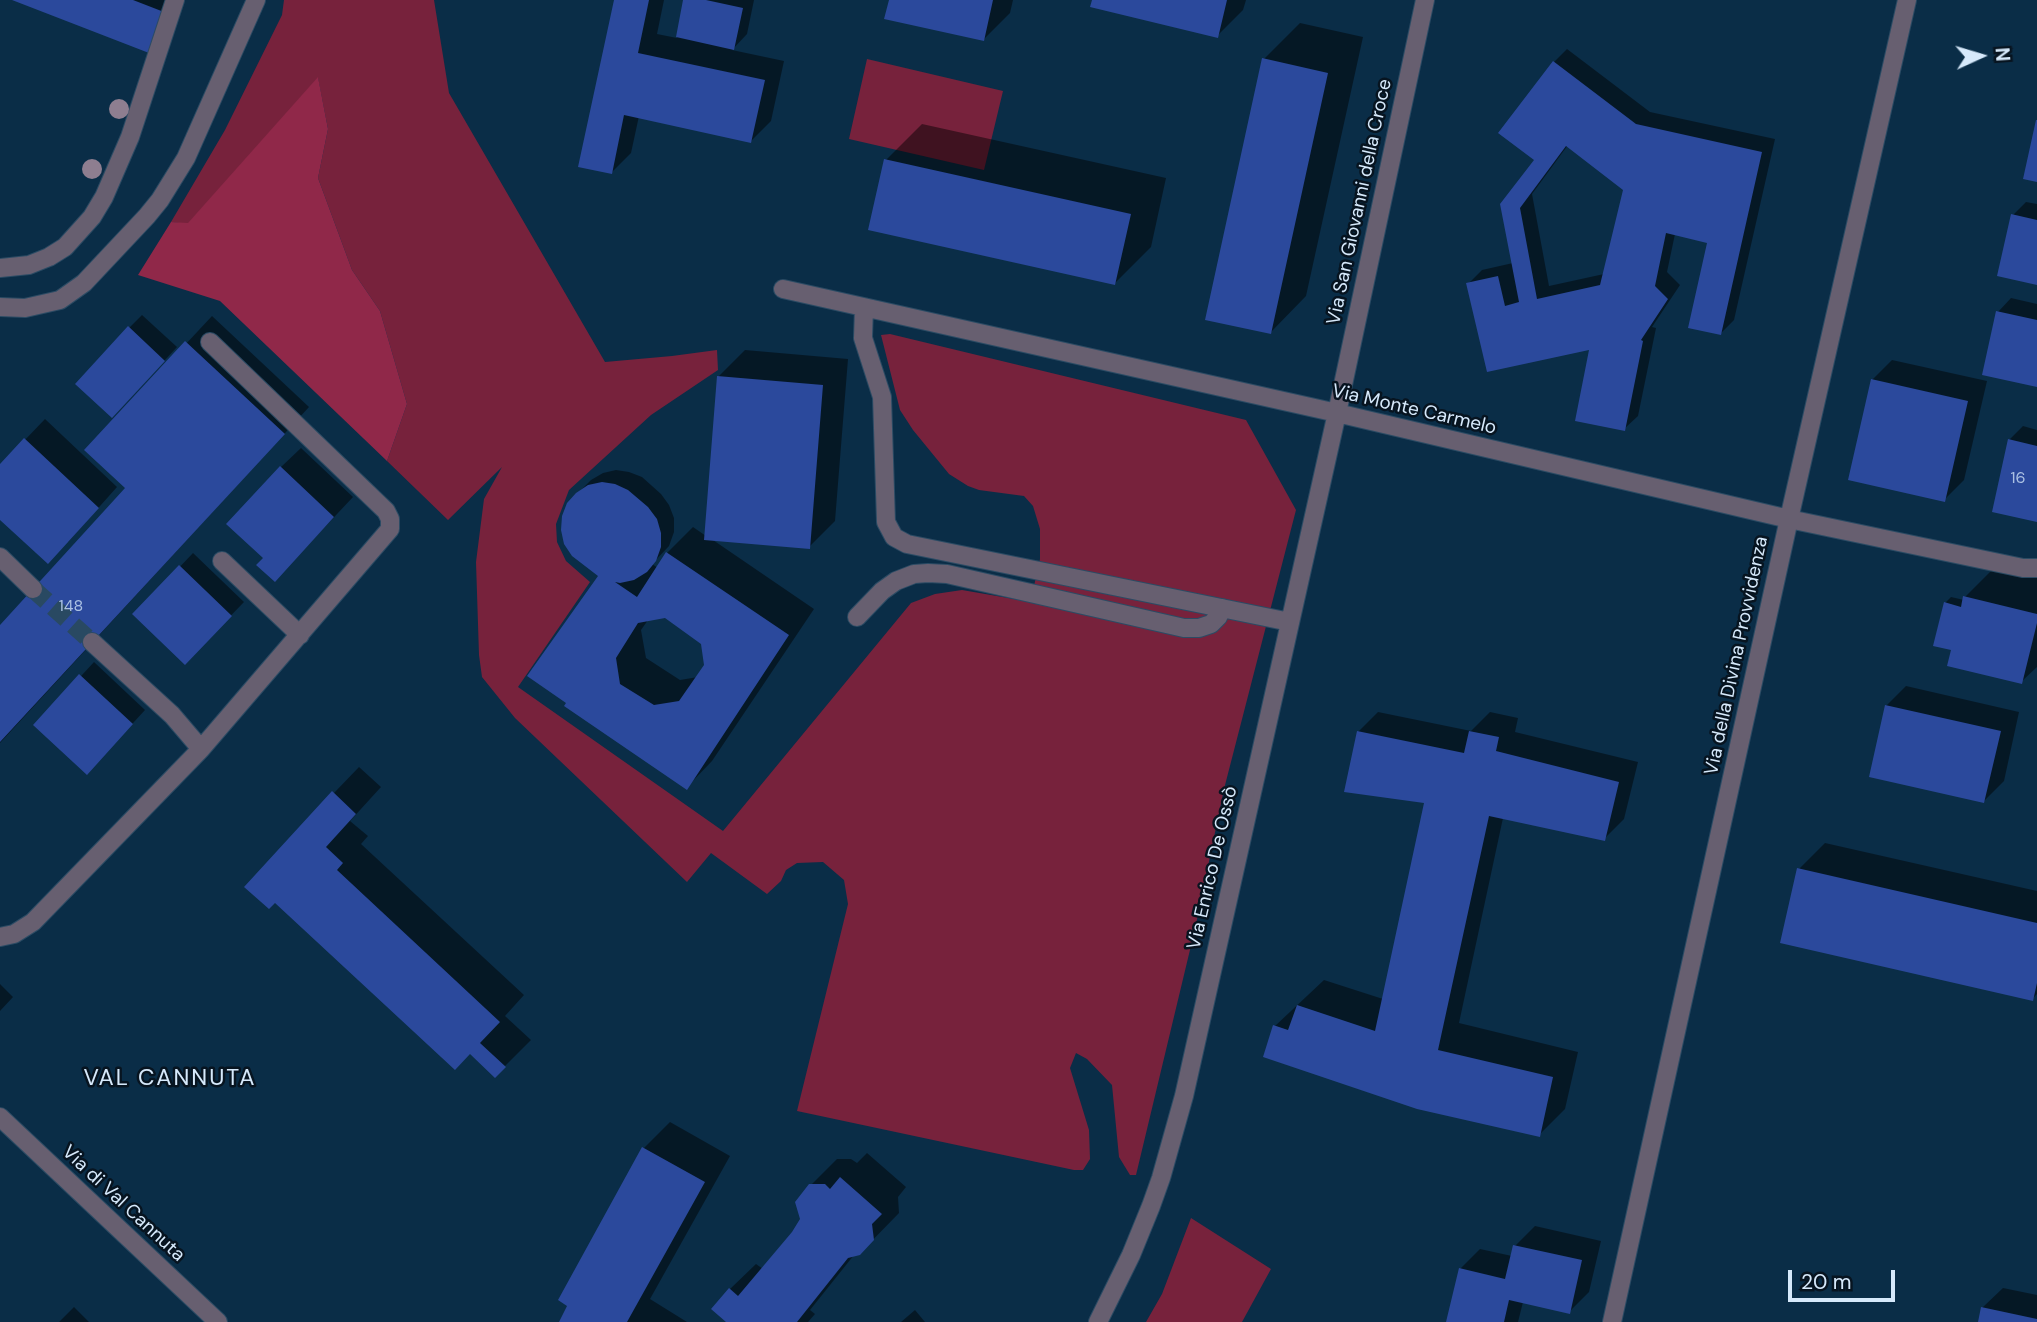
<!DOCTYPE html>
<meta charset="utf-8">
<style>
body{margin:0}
#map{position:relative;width:2037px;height:1322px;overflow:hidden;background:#0a2d47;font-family:"DM Sans",sans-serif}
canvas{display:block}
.north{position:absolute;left:1946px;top:21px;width:70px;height:70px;-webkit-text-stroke:5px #071420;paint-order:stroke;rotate:86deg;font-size:19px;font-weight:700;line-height:28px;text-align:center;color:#d6e9fb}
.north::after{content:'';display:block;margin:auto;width:24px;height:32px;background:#d6e9fb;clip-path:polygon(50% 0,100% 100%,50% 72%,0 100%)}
.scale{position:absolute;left:1788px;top:1270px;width:107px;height:32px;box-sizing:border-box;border:4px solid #d6e9fb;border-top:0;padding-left:9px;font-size:21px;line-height:24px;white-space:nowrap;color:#d6e9fb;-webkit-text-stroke:5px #071420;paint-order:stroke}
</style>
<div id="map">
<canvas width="2037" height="1322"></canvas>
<div class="north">N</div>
<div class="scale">20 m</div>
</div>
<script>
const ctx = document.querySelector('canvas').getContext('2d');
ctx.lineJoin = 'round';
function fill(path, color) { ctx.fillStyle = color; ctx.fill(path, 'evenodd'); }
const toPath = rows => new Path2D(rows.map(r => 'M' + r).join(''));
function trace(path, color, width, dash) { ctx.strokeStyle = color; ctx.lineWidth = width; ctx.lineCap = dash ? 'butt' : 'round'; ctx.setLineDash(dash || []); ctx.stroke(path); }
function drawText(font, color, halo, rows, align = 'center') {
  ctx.font = font + ' "DM Sans",sans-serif'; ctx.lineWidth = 5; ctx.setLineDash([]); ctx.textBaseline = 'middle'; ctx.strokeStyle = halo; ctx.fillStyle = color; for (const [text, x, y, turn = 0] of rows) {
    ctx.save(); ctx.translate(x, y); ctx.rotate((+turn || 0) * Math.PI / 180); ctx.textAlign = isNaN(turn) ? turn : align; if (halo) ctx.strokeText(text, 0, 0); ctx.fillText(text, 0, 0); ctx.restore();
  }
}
fill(toPath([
 [284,0,434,0,449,93,605,362,672,356,717,350,718,370,651,415,569,490,556,524,557,542,566,561,590,582,518,687,723,831,911,603,935,594,962,590,1020,600,1034,586,1040,559,1040,529,1033,506,1024,496,979,490,968,486,949,474,913,430,900,410,881,335,890,334,1246,420,1296,510,1224,789,1195,929,1136,1175,1130,1175,1119,1157,1112,1085,1087,1059,1076,1053,1070,1068,1089,1130,1090,1159,1083,1170,1074,1170,797,1111,848,904,844,880,823,862,797,863,786,870,781,881,767,894,711,853,687,882,515,718,482,677,479,655,476,562,484,499,502,467,448,520,387,461,407,404,380,311,352,270,318,178,328,129,318,78,188,224,171,222,225,130,282,15],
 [867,59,1003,91,984,170,849,139],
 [1191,1218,1271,1269,1242,1322,1146,1322,1162,1294]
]), '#77223c');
fill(toPath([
 [318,77,328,129,318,178,352,270,380,311,407,404,387,461,220,301,138,275,171,222,188,223]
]), '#902849');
fill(toPath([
 [16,0,180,0,168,31],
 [615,0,664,0,657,34,677,38,685,0,754,0,747,34,732,50,784,61,771,121,751,141,639,116,631,153,611,173],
 [890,0,1013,0,1010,13,984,39],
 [1094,0,1246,0,1243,10,1217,36],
 [1300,23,1363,37,1306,296,1271,332,1264,59],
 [1567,49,1650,112,1775,139,1734,320,1721,333,1709,242,1675,234,1667,272,1680,285,1652,327,1656,328,1638,416,1624,429,1591,348,1488,370,1468,284,1482,270,1513,263,1502,205,1536,159,1501,133,1554,62],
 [1568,145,1625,189,1604,274,1549,286,1532,194],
 [922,124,1166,178,1151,247,1115,283,886,160],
 [2026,202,2037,204,2037,283,2013,215],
 [2011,298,2037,304,2037,386,1998,312],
 [142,315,177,347,125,403,129,328],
 [212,316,309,407,0,743,0,627,128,488,87,450],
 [745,350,848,359,835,521,809,547,710,538,814,609,712,761,687,787,566,706,600,577,577,494,591,480,603,473,616,470,629,472,642,477,661,494,669,505,674,518,674,532,669,546,652,564,658,568,667,553,693,527,706,536,719,376],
 [666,616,703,643,705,666,698,677,680,680,646,658,641,630,648,620],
 [1892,360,1987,381,1964,480,1944,500,1872,380],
 [45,419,117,487,68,542,0,517,0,466],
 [2023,426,2037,430,2037,521,2009,440],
 [301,448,353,497,275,580,265,558,281,467],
 [193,553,244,602,185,663,135,614],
 [2001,561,2037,570,2037,667,2021,682,1954,644,1945,603,1951,597,1964,600,1965,597],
 [94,662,145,710,100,759,36,725],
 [1906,686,2019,712,2004,781,1984,801,1886,706],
 [1378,712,1471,731,1490,712,1518,718,1515,732,1638,762,1624,819,1604,839,1503,818,1459,1023,1578,1052,1565,1109,1539,1135,1275,1026,1324,980,1383,999,1426,802,1358,732],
 [359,767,381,787,350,821,368,836,361,844,524,995,505,1016,531,1040,495,1076,471,1052,275,900,334,793],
 [1825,843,2037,891,2037,994,2032,999,1799,869],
 [0,984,13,997,0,1011],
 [670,1122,730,1156,650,1299,687,1322,561,1322,644,1148],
 [867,1153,906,1187,898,1197,899,1213,860,1253,854,1255,810,1310,815,1314,808,1322,729,1322,730,1289,756,1264,763,1269,794,1233,801,1220,810,1186,837,1159,851,1159,857,1163],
 [1535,1226,1601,1241,1589,1292,1569,1312,1523,1302,1518,1322,1448,1322,1460,1269,1480,1249,1512,1256,1515,1246],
 [2003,1288,2037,1295,2037,1322,1979,1322,1983,1307],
 [74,1307,89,1322,59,1322],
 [915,1310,925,1322,901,1322]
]), '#0007');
fill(toPath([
 [12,0,133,0,164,12,149,53],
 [614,0,649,0,638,53,765,80,751,143,624,115,612,174,578,167],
 [683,0,706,0,743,8,734,50,676,37],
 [889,0,993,0,984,41,884,19],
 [1092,0,1227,0,1218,38,1090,7],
 [1262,58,1328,73,1271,334,1205,320],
 [1553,61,1636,124,1762,152,1721,335,1688,328,1707,243,1666,233,1655,286,1668,299,1641,340,1643,341,1625,431,1575,421,1589,350,1487,372,1466,283,1498,276,1505,306,1519,302,1500,204,1534,160,1498,133],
 [1566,146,1623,190,1600,285,1537,299,1520,208],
 [2036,120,2037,120,2037,182,2023,179],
 [884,159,1131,214,1115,285,868,230],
 [2011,214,2037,220,2037,285,1997,276],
 [1996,311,2037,320,2037,387,1982,375],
 [128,326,165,361,112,418,75,384],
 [185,341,285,434,0,742,0,625,125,488,84,450],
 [717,376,823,385,810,549,704,540],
 [1871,379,1968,401,1945,502,1848,480],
 [24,438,99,508,48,564,0,520,0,464],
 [2008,439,2037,446,2037,522,1992,512],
 [280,466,334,517,275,582,256,565,263,558,226,524],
 [602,482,615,484,628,490,648,507,657,519,661,533,661,547,656,561,647,572,634,580,620,583,615,582,637,597,666,552,789,635,687,790,564,706,566,703,527,676,598,576,572,556,564,544,561,530,562,516,567,503,576,493,588,485],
 [665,618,701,644,704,665,679,701,654,705,620,684,616,658,638,623],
 [179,565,232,616,185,665,132,614],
 [1963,596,2037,614,2037,623,2022,684,1947,666,1951,650,1933,646,1944,602,1961,607],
 [79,674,133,724,87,775,33,725],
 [1885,705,2001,731,1984,803,1869,777],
 [1357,731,1464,753,1469,731,1499,737,1496,751,1619,782,1605,841,1489,816,1438,1050,1553,1077,1540,1137,1417,1109,1263,1057,1273,1025,1288,1030,1297,1005,1375,1031,1424,803,1344,792],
 [332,791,356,814,326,847,343,863,337,870,500,1022,480,1043,506,1067,495,1078,470,1054,455,1070,275,903,269,909,244,887],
 [1797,868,2037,923,2037,983,2033,1001,1780,943],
 [642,1147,705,1182,627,1322,559,1322,567,1306,558,1300],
 [840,1177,882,1214,872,1224,874,1240,860,1255,848,1258,797,1322,726,1322,711,1309,729,1288,738,1296,792,1232,800,1219,795,1202,809,1184,825,1184,830,1189],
 [1513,1245,1582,1260,1570,1314,1509,1300,1504,1322,1446,1322,1459,1268,1505,1279],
 [1981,1307,2037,1319,2037,1322,1978,1322]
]), '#2b499c');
trace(toPath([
 [33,589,92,642]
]), '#294962', 18, [18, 9]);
const minor = toPath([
 [0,268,29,265,49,257,65,247,92,217,104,197,130,137,175,0],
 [783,289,1337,413,1789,519,2023,568,2037,568],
 [0,307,25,308,60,300,84,283,147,216,160,200,186,158,256,0],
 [864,307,863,338,882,397,886,522,894,537,907,544,1290,622],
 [0,557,33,589],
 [222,561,300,635],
 [857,617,882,591,896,581,914,574,928,573,947,574,1184,628,1199,628,1211,624,1218,617,1222,608],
 [201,749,390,529,390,519,386,511,210,342],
 [0,937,14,934,33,922,201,749,172,715,92,642],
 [0,1117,218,1322],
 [1098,1322,1131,1255,1151,1206,1161,1178,1184,1096,1337,413,1425,0],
 [1612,1322,1789,519,1907,0]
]);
trace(minor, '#2b4b64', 20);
trace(minor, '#675f70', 18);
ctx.fillStyle = '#8e7e90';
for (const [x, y] of [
 [119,109],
 [92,169]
]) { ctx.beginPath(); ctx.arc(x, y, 10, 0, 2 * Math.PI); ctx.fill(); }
drawText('16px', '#abc1e3', null, [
 ["16",2018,479],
 ["148",71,607]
]);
drawText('19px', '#d6e9fb', '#071420', [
 ["Via San Giovanni della Croce",1360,202,-78],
 ["Via Monte Carmelo",1414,410,13],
 ["Via della Divina Provvidenza",1737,656,-78],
 ["Via Enrico De Ossò",1213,868,-77],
 ["Via di Val Cannuta",123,1204,43]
]);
ctx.letterSpacing = '2px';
drawText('23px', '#d6e9fb', '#071420', [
 ["VAL CANNUTA",170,1079]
]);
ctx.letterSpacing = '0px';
</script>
